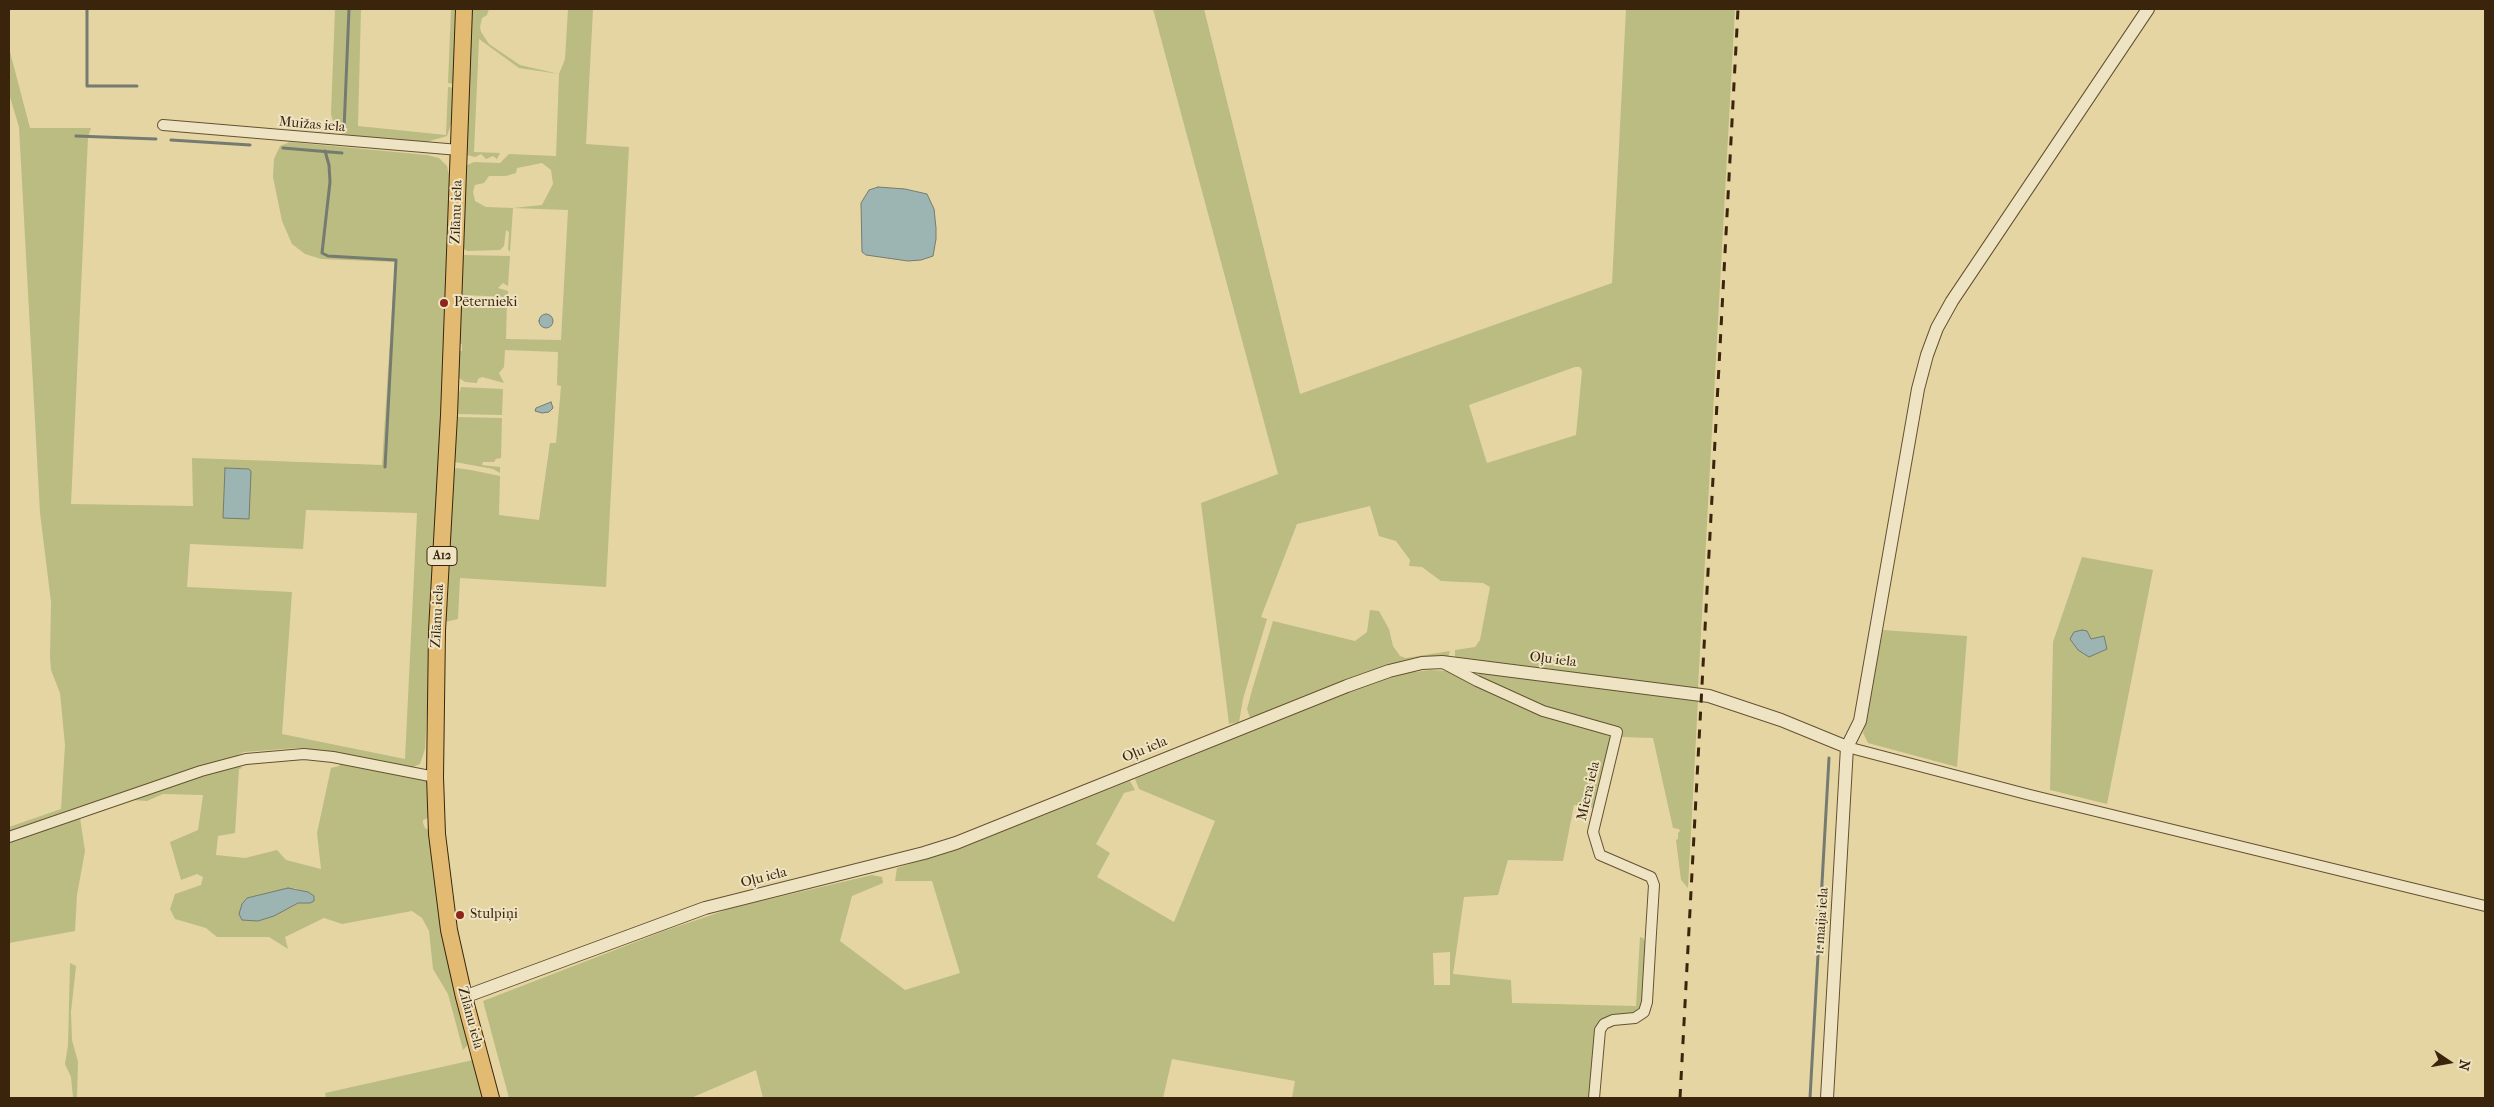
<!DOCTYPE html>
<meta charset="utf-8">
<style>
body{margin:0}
#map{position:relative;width:2494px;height:1107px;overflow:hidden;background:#e5d5a3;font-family:"IM FELL French Canon",serif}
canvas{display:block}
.frame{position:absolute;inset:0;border:10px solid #3a250c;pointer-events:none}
.north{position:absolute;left:2424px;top:1037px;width:50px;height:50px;-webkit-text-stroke:4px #eee4c3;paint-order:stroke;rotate:102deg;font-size:14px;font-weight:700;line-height:20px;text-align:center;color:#3a250c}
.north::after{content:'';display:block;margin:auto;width:18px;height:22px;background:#3a250c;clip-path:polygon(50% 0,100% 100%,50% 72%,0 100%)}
</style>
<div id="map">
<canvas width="2494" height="1107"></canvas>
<div class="frame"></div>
<div class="north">N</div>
</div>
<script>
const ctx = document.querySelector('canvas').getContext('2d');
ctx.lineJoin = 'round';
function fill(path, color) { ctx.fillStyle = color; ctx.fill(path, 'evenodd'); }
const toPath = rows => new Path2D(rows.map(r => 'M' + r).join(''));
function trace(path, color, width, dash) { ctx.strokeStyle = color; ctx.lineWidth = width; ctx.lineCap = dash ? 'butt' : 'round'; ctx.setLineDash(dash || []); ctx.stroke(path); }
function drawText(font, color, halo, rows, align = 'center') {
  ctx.font = font + ' "IM FELL French Canon",serif'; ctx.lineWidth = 4; ctx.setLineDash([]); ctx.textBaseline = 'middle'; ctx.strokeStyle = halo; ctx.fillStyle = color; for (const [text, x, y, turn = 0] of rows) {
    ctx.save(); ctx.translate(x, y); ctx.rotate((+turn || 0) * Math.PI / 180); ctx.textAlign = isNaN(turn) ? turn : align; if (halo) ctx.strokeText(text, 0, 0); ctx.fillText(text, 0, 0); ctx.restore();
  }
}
fill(toPath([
 [335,9,361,9,358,126,446,135,448,87,454,88,452,121,447,136,423,143,343,135,334,125,331,114],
 [451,9,457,9,454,84,448,83],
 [471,9,489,9,487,15,482,18,480,27,481,32,489,44,520,65,559,74,565,59,568,9,593,9,586,144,629,147,606,587,460,578,458,619,445,622,454,470,456,468,471,470,500,476,499,515,539,520,550,443,556,443,561,386,557,385,558,352,505,350,504,367,499,373,504,383,482,377,478,379,477,383,465,382,459,378,459,351,462,351,462,344,460,344,461,305,464,301,507,301,506,339,561,340,568,210,513,208,510,252,508,249,509,232,506,230,504,246,500,250,467,251,463,248,467,165,474,162,500,163,509,154,556,156,559,74,519,68,479,39,474,152,500,153,497,159,493,156,486,159,481,154,475,157,467,155],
 [542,163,551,170,553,184,542,205,513,208,486,207,475,201,473,192,475,185,484,183,489,176,506,176,516,173,517,168],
 [1153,9,1204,9,1300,394,1612,283,1626,9,1735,9,1698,688,1455,658,1455,650,1475,647,1480,640,1490,587,1483,583,1441,581,1422,567,1409,566,1410,560,1396,541,1379,536,1370,506,1297,524,1261,617,1267,619,1243,699,1239,722,1229,724,1201,503,1278,474],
 [1575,367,1580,367,1582,371,1576,435,1487,463,1469,405],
 [9,48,30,128,91,128,88,137,71,504,193,506,192,458,382,465,395,262,321,259,305,254,292,244,282,221,273,177,274,159,280,146,290,142,427,155,439,158,447,166,450,179,446,298,442,299,442,308,445,308,442,427,425,749,420,764,413,767,297,748,244,752,230,759,9,832,9,827,61,809,65,745,60,693,51,670,50,658,51,602,40,513,19,127,9,94],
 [226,469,249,469,224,518],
 [306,510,417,513,405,759,282,734,292,592,187,587,190,544,303,549],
 [463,255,510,256,508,286,503,283,498,288,508,291,508,297,462,295],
 [461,387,503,389,502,415,456,414,456,402],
 [456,417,502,418,501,458,496,459,494,462,483,462,482,465,500,467,500,473,493,469,455,462],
 [2082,557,2153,570,2107,804,2050,790,2053,642],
 [1370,610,1379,611,1389,629,1393,646,1400,656,1406,658,1450,651,1448,657,1423,657,1390,664,1250,718,1247,709,1252,690,1273,621,1355,641,1367,632],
 [1883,630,1967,636,1957,767,1868,743,1863,733],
 [1430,670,1449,671,1611,737,1594,808,1574,805,1563,861,1508,860,1498,895,1464,897,1453,974,1511,980,1512,1003,1636,1006,1640,937,1643,938,1647,945,1644,999,1640,1010,1636,1013,1605,1019,1591,1098,1292,1098,1295,1081,1172,1059,1163,1098,763,1098,756,1070,691,1098,509,1098,483,1001,664,931,732,908,872,875,882,877,883,883,852,896,840,941,905,990,960,973,932,881,895,881,897,868,966,846,1130,781,1135,790,1124,793,1096,844,1110,853,1097,877,1174,922,1215,821,1139,789,1135,779,1366,685,1407,673],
 [1450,952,1450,985,1434,985,1433,953],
 [1480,672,1698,700,1688,888,1681,880,1676,840,1678,839,1678,833,1680,831,1679,829,1673,828,1653,738,1620,737,1619,733,1560,713,1478,677],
 [341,762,426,779,428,818,423,820,423,823,425,828,429,830,467,1040,467,1046,463,1050,448,994,433,969,429,931,422,918,412,911,342,924,324,918,285,937,288,949,269,937,217,937,206,928,175,919,170,909,175,894,201,885,203,877,197,874,181,880,170,842,198,830,203,795,163,794,147,801,132,800,80,818,85,851,77,895,75,931,9,943,9,839,201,774,239,765,242,768,239,769,235,833,218,836,216,855,245,858,277,850,286,860,321,869,317,833,331,768,339,766],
 [295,888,314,896,310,903,298,903,289,908],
 [70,963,76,966,71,1012,72,1040,78,1062,77,1098,73,1098,71,1077,65,1064,68,1045],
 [473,1060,484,1098,326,1098,325,1093]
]), '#babc81');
const water = toPath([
 [878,187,905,189,927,194,934,209,936,228,936,239,933,256,921,260,908,261,866,255,862,252,861,203,869,190,878,187],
 '539 321a7 7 0 1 1 14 0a7 7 0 1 1-14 0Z',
 [551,402,553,408,549,412,542,413,535,411,536,408,551,402],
 [225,468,249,469,251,471,249,519,223,518,225,468],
 [2082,630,2087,631,2091,639,2104,636,2107,649,2089,657,2078,650,2070,639,2074,632,2082,630],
 [288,888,308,892,314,896,314,901,310,903,298,903,274,916,258,921,242,920,239,914,242,904,247,898,288,888]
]);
fill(water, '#9cb5b3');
trace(water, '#757b70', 1);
trace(toPath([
 [87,9,87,86,137,86],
 [344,130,349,9],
 [76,136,156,139],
 [171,140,250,145],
 [283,148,342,153],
 [325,151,329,165,330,182,322,253,328,256,396,260,385,467],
 [1810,1098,1829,758]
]), '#757b70', 3);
const minor = toPath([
 [163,125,459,150],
 [1445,664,1477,681,1543,711,1617,732,1593,832,1600,855,1651,877,1654,885,1651,933,1647,1002,1644,1012,1635,1018,1613,1020,1604,1024,1600,1030,1594,1098],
 [1847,747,2030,795,2485,906],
 [9,837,201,771,246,759,304,754,333,757,435,777]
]);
const tertiary = toPath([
 [464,997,705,908,924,853,956,843,1347,686,1389,671,1422,663,1442,662,1709,696,1781,720,1847,747],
 [1827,1098,1847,747,1860,721,1918,389,1927,355,1937,328,1952,301,2148,9]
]);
const trunk = toPath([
 [464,9,449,415,437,631,435,777,437,834,449,930,464,997,491,1098]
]);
trace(minor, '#655132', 12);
trace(tertiary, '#655132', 14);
trace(trunk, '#3a250c', 18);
trace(minor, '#eee4c3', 10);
trace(tertiary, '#eee4c3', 12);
trace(trunk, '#e2ba72', 16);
trace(toPath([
 [1680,1098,1738,9]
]), '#3a250c', 3, [9, 9]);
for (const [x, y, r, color] of [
 [444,303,5,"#8f2418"],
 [460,915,5,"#8f2418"]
]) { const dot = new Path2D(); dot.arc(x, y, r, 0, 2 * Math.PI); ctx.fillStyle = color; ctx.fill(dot); trace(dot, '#eee4c3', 2); }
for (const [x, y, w] of [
 [442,556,30]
]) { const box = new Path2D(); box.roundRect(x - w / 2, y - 9.5, w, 19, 4); ctx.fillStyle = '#eee4c3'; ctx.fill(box); trace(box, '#3a250c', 1); }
drawText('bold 12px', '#3a250c', null, [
 ["A12",442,556]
]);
drawText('14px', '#3a250c', '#eee4c3', [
 ["Muižas iela",312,125,5],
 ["Zīlānu iela",457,212,-88],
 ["Zīlānu iela",438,616,-87],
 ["Oļu iela",1553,660,7],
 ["Oļu iela",1145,750,-22],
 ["Miera iela",1589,791,-77],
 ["Oļu iela",764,878,-14],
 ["1. maija iela",1822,921,-86],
 ["Zīlānu iela",470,1018,75]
]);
drawText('14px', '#3a250c', '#eee4c3', [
 ["Pēternieki",454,303],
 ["Stulpiņi",470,915]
], 'left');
</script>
